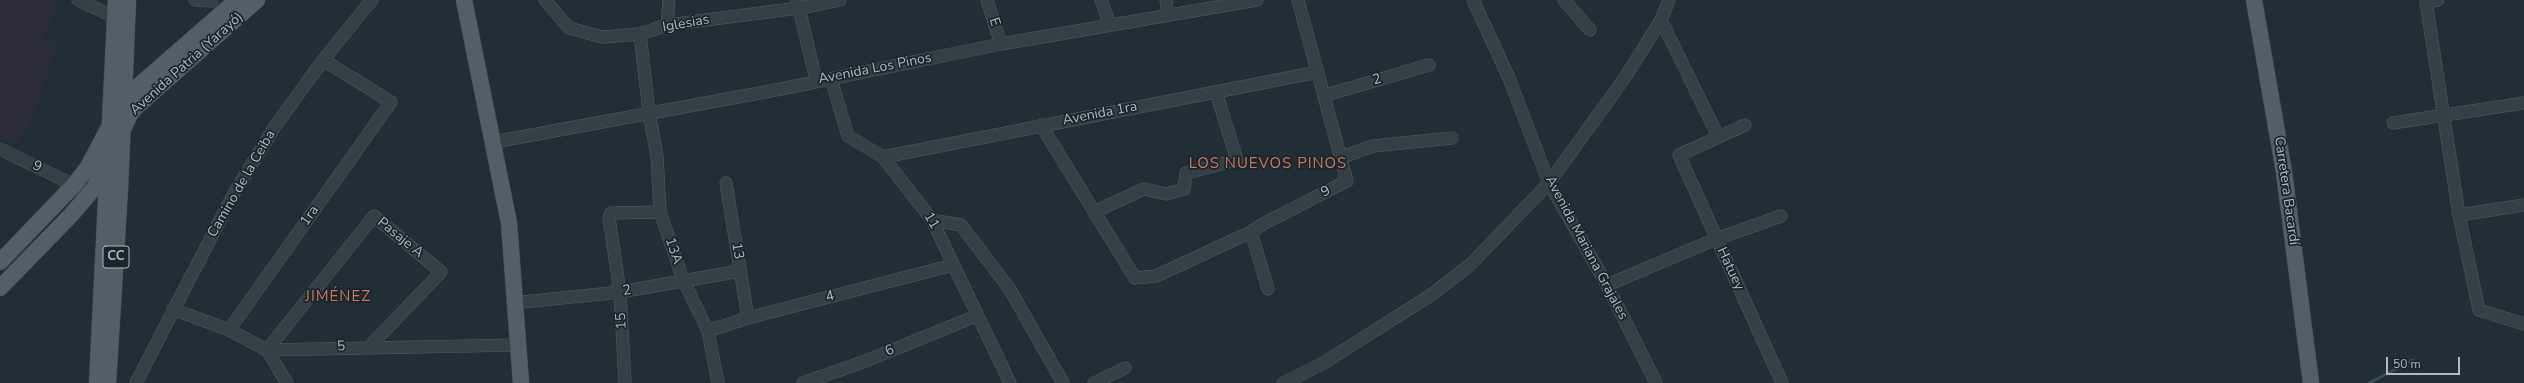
<!DOCTYPE html>
<meta charset="utf-8">
<style>
body{margin:0}
#map{position:relative;width:2524px;height:383px;overflow:hidden;background:#212e36;font-family:"Nunito Sans",sans-serif}
canvas{display:block}
.scale{position:absolute;left:2386px;top:357px;width:74px;height:18px;box-sizing:border-box;border:2px solid #aebac3;border-top:0;padding-left:5px;font-size:12px;line-height:14px;white-space:nowrap;color:#aebac3;-webkit-text-stroke:3px #1a242b;paint-order:stroke}
</style>
<div id="map">
<canvas width="2524" height="383"></canvas>
<div class="scale">50 m</div>
</div>
<script>
const ctx = document.querySelector('canvas').getContext('2d');
ctx.lineJoin = 'round';
function fill(path, color) { ctx.fillStyle = color; ctx.fill(path, 'evenodd'); }
const toPath = rows => new Path2D(rows.map(r => 'M' + r).join(''));
function trace(path, color, width, dash) { ctx.strokeStyle = color; ctx.lineWidth = width; ctx.lineCap = dash ? 'butt' : 'round'; ctx.setLineDash(dash || []); ctx.stroke(path); }
function drawText(font, color, halo, rows, align = 'center') {
  ctx.font = font + ' "Nunito Sans",sans-serif'; ctx.lineWidth = 3.5; ctx.setLineDash([]); ctx.textBaseline = 'middle'; ctx.strokeStyle = halo; ctx.fillStyle = color; for (const [text, x, y, turn = 0] of rows) {
    ctx.save(); ctx.translate(x, y); ctx.rotate((+turn || 0) * Math.PI / 180); ctx.textAlign = isNaN(turn) ? turn : align; if (halo) ctx.strokeText(text, 0, 0); ctx.fillText(text, 0, 0); ctx.restore();
  }
}
fill(toPath([
 [0,0,54,0,61,3,43,38,57,46,31,120,18,145,0,137]
]), '#2c2c38');
trace(toPath([
 [2369,383,2413,360]
]), '#354d5c', 3);
const minor = toPath([
 [78,0,122,21],
 [195,0,212,1],
 [545,0,569,28,602,37,640,34,667,25,799,8,840,0],
 [797,0,816,80],
 [987,0,1001,44],
 [1101,0,1110,25],
 [1166,0,1168,14],
 [1473,0,1509,78,1549,183,1607,285,1656,383],
 [1564,0,1590,30],
 [2438,0,2426,2,2459,215,2479,310,2524,324],
 [1661,20,1718,136],
 [667,25,669,0],
 [640,34,649,113,657,156,660,212,684,282,708,331,718,383],
 [831,79,848,136,883,157,932,220,1010,383],
 [1326,95,1429,65],
 [2393,123,2524,103],
 [1041,125,1135,278,1156,276,1251,232,1263,224,1347,181,1298,0],
 [1745,125,1679,155,1782,383],
 [494,142,781,89,1001,44,1257,0],
 [0,149,74,185],
 [883,157,1318,72],
 [1342,157,1373,146,1452,138],
 [726,183,748,318],
 [1094,212,1144,189,1166,194,1184,189,1186,173,1237,160,1216,92],
 [2459,215,2524,205],
 [932,220,961,225,1009,288,1063,383],
 [1251,232,1268,289],
 [1607,285,1716,239,1781,216],
 [513,303,620,292,740,271],
 [173,309,229,330,267,350,517,345],
 [229,330,391,102,323,60],
 [708,331,748,318,953,265],
 [136,383,233,195,274,128,323,60,372,0],
 [287,383,267,350,374,216,441,272,370,346],
 [625,383,620,292,609,217,611,213,660,212],
 [803,383,863,362,976,316],
 [1094,383,1125,368],
 [1283,383,1322,364,1431,295,1470,265,1549,183,1626,76,1661,20,1669,0]
]);
const major = toPath([
 [464,0,509,223,521,383],
 [2254,0,2284,172,2311,383],
 [121,105,135,89,237,0],
 [0,262,74,185,88,167,108,129],
 [0,288,72,214,94,188,109,161,129,116,135,108,257,0],
 [97,383,116,0],
 [108,383,120,189,128,0]
]);
trace(minor, '#515d64', 13);
trace(major, '#404b53', 17);
trace(minor, '#343f46', 12);
trace(major, '#525f67', 16);
for (const [x, y, w] of [
 [116,257,26]
]) { const box = new Path2D(); box.roundRect(x - w / 2, y - 11, w, 22, 3); ctx.fillStyle = '#1a242b'; ctx.fill(box); trace(box, '#aebac3', 1); }
drawText('bold 13px', '#aebac3', null, [
 ["CC",116,257]
]);
drawText('14px', '#aebac3', '#1a242b', [
 ["E",994,22,72],
 ["Iglesias",686,24,-10],
 ["Avenida Patria (Yarayó)",187,64,-42],
 ["Avenida Los Pinos",875,69,-11],
 ["2",1377,80,-16],
 ["Avenida 1ra",1100,114,-11],
 ["9",37,167,25],
 ["Camino de la Ceiba",242,184,-60],
 ["Carretera Bacardí",2286,191,82],
 ["9",1326,192,-27],
 ["1ra",310,216,-55],
 ["11",931,221,59],
 ["Pasaje A",400,238,39],
 ["Avenida Mariana Grajales",1586,248,62],
 ["13A",673,251,71],
 ["13",737,251,81],
 ["Hatuey",1730,269,65],
 ["2",627,291,-8],
 ["4",830,297,-14],
 ["15",622,321,-93],
 ["5",341,347,-2],
 ["6",890,351,-22]
]);
ctx.letterSpacing = '1px';
drawText('15px', '#ce795f', '#1a242b', [
 ["LOS NUEVOS PINOS",1268,164],
 ["JIMÉNEZ",338,297]
]);
ctx.letterSpacing = '0px';
</script>
